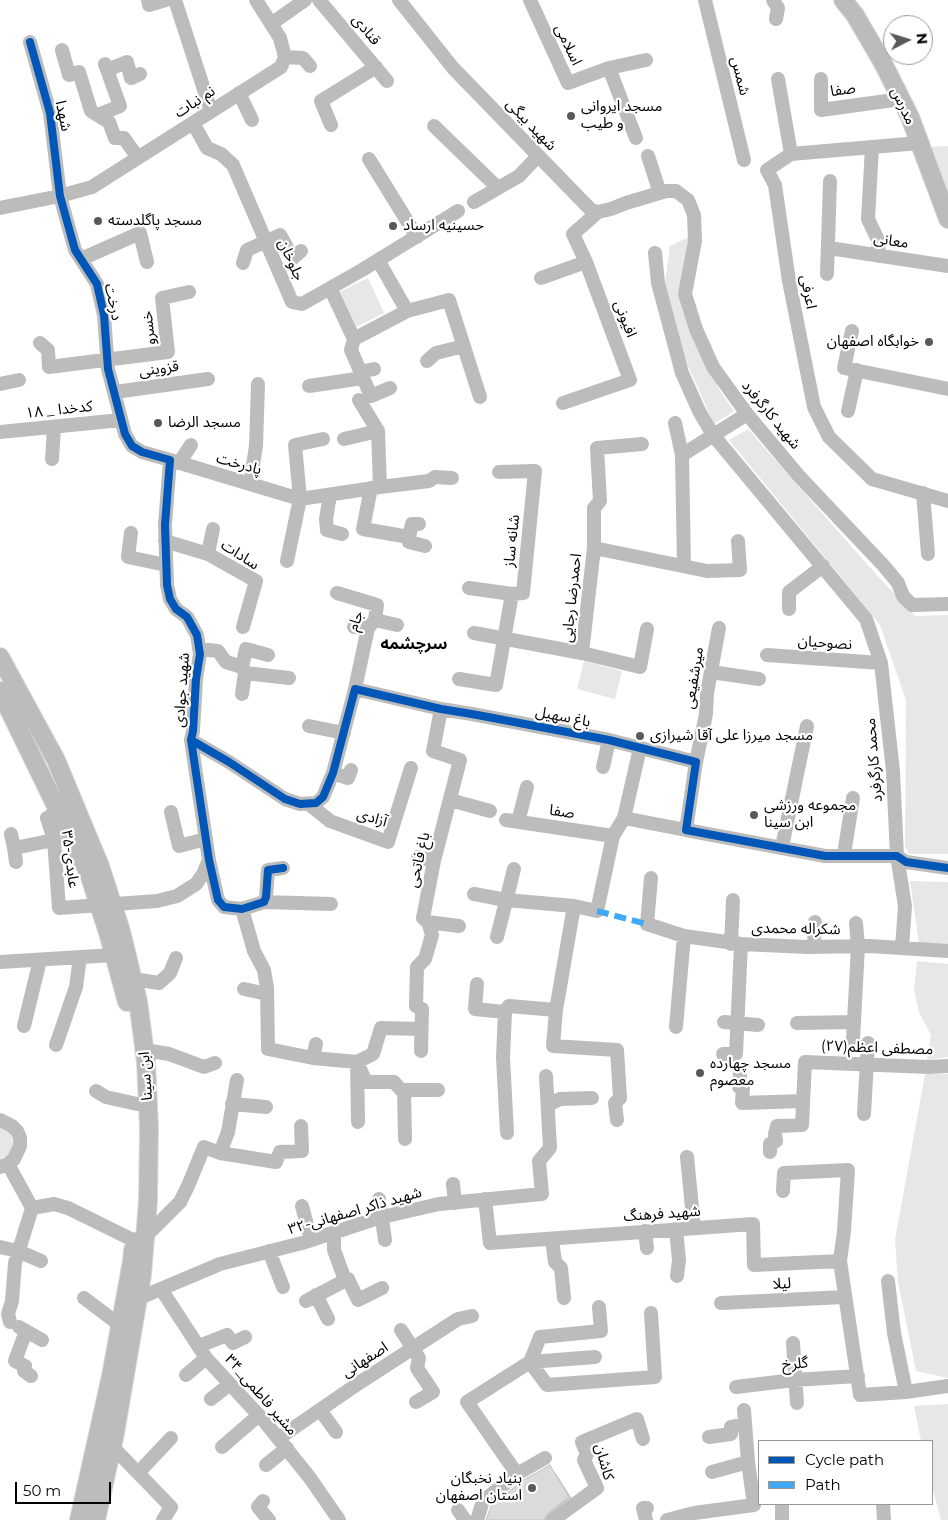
<!DOCTYPE html>
<meta charset="utf-8">
<style>
body{margin:0}
#map{position:relative;width:948px;height:1520px;overflow:hidden;background:#fff;font-family:Montserrat,sans-serif}
canvas{display:block}
.legend{position:absolute;left:758px;top:1440px;width:175px;height:65px;box-sizing:border-box;background:#fff;border:1px solid #999;margin:0;padding:6px 9px;list-style:none;font-size:15px;color:#000}
.legend li{display:flex;align-items:center;gap:10px;height:25px}
.legend b{width:25px;border:1px solid #999}
.north{position:absolute;left:883px;top:15px;width:50px;height:50px;box-sizing:border-box;background:#fff;border:1px solid #999;border-radius:50%;rotate:85deg;font-size:14px;font-weight:700;line-height:20px;text-align:center;color:#000}
.north::after{content:'';display:block;margin:auto;width:18px;height:22px;background:#595959;clip-path:polygon(50% 0,100% 100%,50% 72%,0 100%)}
.scale{position:absolute;left:15px;top:1482px;width:96px;height:22px;box-sizing:border-box;border:2px solid #000;border-top:0;padding-left:6px;font-size:15px;line-height:18px;white-space:nowrap;color:#000;-webkit-text-stroke:4px #fff;paint-order:stroke}
</style>
<div id="map">
<canvas width="948" height="1520"></canvas>
<ul class="legend">
<li><b style="height:6px;background:#0057b8"></b>Cycle path</li>
<li><b style="height:6px;background:#3fa9f5"></b>Path</li>
</ul>
<div class="north">N</div>
<div class="scale">50 m</div>
</div>
<script>
const ctx = document.querySelector('canvas').getContext('2d');
ctx.lineJoin = 'round';
function fill(path, color) { ctx.fillStyle = color; ctx.fill(path, 'evenodd'); }
const toPath = rows => new Path2D(rows.map(r => 'M' + r).join(''));
function trace(path, color, width, dash) { ctx.strokeStyle = color; ctx.lineWidth = width; ctx.lineCap = dash ? 'butt' : 'round'; ctx.setLineDash(dash || []); ctx.stroke(path); }
function drawText(font, color, halo, rows, align = 'center') {
  ctx.font = font + ' Montserrat,"Noto Sans Arabic",sans-serif'; ctx.lineWidth = 4.5; ctx.setLineDash([]); ctx.textBaseline = 'middle'; ctx.strokeStyle = halo; ctx.fillStyle = color; for (const [text, x, y, turn = 0] of rows) {
    ctx.save(); ctx.translate(x, y); ctx.rotate((+turn || 0) * Math.PI / 180); ctx.textAlign = isNaN(turn) ? turn : align; if (halo) ctx.strokeText(text, 0, 0); ctx.fillText(text, 0, 0); ctx.restore();
  }
}
fill(toPath([
 [948,146,948,202,927,147],
 [691,236,680,298,694,337,720,391,734,411,714,424,681,350,664,290,670,246],
 [368,278,384,313,356,327,339,292],
 [748,429,875,573,915,616,948,615,948,854,909,854,905,846,906,700,880,625,729,440],
 [584,661,622,671,615,699,577,689],
 [910,881,948,882,948,945,919,943],
 [917,961,948,964,948,1057,927,1060,931,1035,919,1012,914,989],
 [925,1074,948,1074,948,1378,916,1371,898,1282,895,1240],
 [0,1128,10,1133,13,1143,11,1153,7,1156,0,1159],
 [948,1404,948,1520,941,1520,932,1487,932,1441,921,1441,914,1406]
]), '#e7e7e7');
fill(toPath([
 [549,1467,557,1475,576,1505,556,1520,487,1520]
]), '#0003');
const building = toPath([
 [550,1465,569,1497,548,1513,544,1520,486,1520,491,1506,522,1481,550,1465]
]);
fill(building, '#dbdbdb');
trace(building, '#c2c2c2', 1);
const major = toPath([
 [843,0,855,15,883,63,910,117,948,219],
 [0,657,56,760,100,866,121,931,138,1001,146,1062,149,1127,148,1201,142,1275,115,1433,96,1520],
 [0,691,89,874,109,936,127,1002],
 [79,1520,111,1376,132,1261,133,1250]
]);
trace(major, '#dbdbdb', 20);
trace(toPath([
 [148,0,149,5,166,0],
 [175,0,211,111],
 [319,0,387,81],
 [399,0,453,68,591,210,598,212,611,209,626,203,666,191,676,191,688,200,694,215,695,241,685,294,696,329,713,367,747,414,798,475,884,566,898,583,903,596,912,605,948,604],
 [530,0,568,83,609,68,646,60],
 [705,0,744,160],
 [773,0,778,8,776,19],
 [271,24,305,0],
 [30,42,50,113,60,196,75,250,97,284,104,315,108,369,125,434,132,446,142,452,170,460,165,525,167,585,170,599,176,609,187,617,197,635,200,654,196,679,193,731,191,740,209,860,218,900,224,907,242,909,264,902,266,897,268,870,283,868],
 [62,50,69,75,79,72,91,111,109,122,115,138,124,138,138,158],
 [285,57,303,58,310,66],
 [609,68,636,138],
 [107,70,127,62,131,78,140,74],
 [778,79,791,154],
 [821,79,821,110,901,99],
 [239,93,252,120],
 [98,115,120,106,105,64],
 [193,123,207,148,221,154,233,165,292,302,302,304,362,270,458,211],
 [331,125,321,101,376,67],
 [434,126,497,187],
 [919,143,791,154,767,170,775,185,789,281,814,407,829,437,872,479,948,501],
 [872,147,868,219,878,240,879,256],
 [648,156,660,193],
 [369,159,417,237],
 [474,202,519,176,538,156],
 [0,208,60,196,92,187,281,67,285,57,280,38,256,0],
 [829,248,948,266],
 [655,253,658,283,682,373,699,411,713,435,866,619,881,663,893,771,897,856,905,906,902,948],
 [81,259,140,233,147,262],
 [378,260,407,311],
 [243,263,247,250,280,235,293,258,301,251],
 [827,274,830,181],
 [541,278,586,262],
 [330,288,354,339,407,311,449,300,480,397],
 [852,331,844,368,948,389],
 [354,339,351,350,371,396,390,388],
 [40,343,48,350,49,367,168,352,162,298,189,292],
 [427,361,436,353,464,346],
 [360,372,374,369],
 [0,384,19,380],
 [309,386,363,378],
 [115,392,208,379],
 [359,400,378,431,380,487],
 [563,403,630,380,586,262,573,234,598,212],
 [848,411,857,370],
 [675,423,682,455],
 [0,432,121,420],
 [344,439,378,431],
 [52,459,54,427],
 [170,460,300,499,380,487,429,481,435,477,452,478],
 [179,463,191,445],
 [250,484,256,446,258,384],
 [371,488,363,529,409,537,409,542,425,546],
 [923,493,928,554],
 [330,495,326,519,327,530,342,534],
 [131,533,128,557,166,565],
 [409,537,412,524,419,524],
 [165,541,208,554,256,581,243,627],
 [594,548,707,571,740,570,738,541],
 [208,554,213,529],
 [287,561,300,499,295,445,323,439],
 [684,566,682,455,747,414],
 [469,588,512,594],
 [337,593,377,605,375,620,368,628,355,689],
 [789,609,789,592,823,566],
 [375,620,397,625],
 [354,627,368,628],
 [474,633,582,653,640,667,647,629],
 [199,649,218,651,226,662,242,667,245,673,289,678],
 [582,653,594,548,594,508,600,501,597,448,642,444],
 [767,655,881,663],
 [242,667,246,649,268,655],
 [711,672,759,679],
 [459,679,496,685,512,594,523,593,535,471,499,472],
 [242,694,245,673],
 [309,726,344,733],
 [191,740,229,762,285,799,300,804,316,803,323,797,333,773,355,689,441,709,472,714,609,740,696,762,686,830,825,856,897,856,906,862,948,868],
 [696,762,706,714,707,693,719,628],
 [603,767,609,740],
 [333,773,348,778,351,770],
 [450,800,490,811],
 [309,804,330,821,388,842,411,768],
 [59,810,47,818,54,840,59,908,157,901,177,896,196,884,203,874,209,860],
 [171,812,179,846,206,839],
 [624,818,686,830],
 [506,820,613,836],
 [518,822,527,787],
 [11,834,14,848,54,840],
 [782,847,807,726],
 [14,848,16,862],
 [844,854,853,798],
 [418,857,434,861],
 [651,878,647,924,684,936,741,944,807,947,870,946,948,951],
 [474,894,506,900,574,906,597,911,613,836,624,818,640,748],
 [264,902,331,904],
 [574,906,556,1010,553,1046,617,1050,620,1098,615,1103,617,1120],
 [242,909,254,951,264,970,267,988,268,1049,313,1058,357,1062,366,1082,394,1082,401,1090,438,1090],
 [428,922,459,926],
 [497,937,514,869],
 [731,944,733,900],
 [814,946,815,922],
 [0,962,114,955],
 [133,979,159,983,170,973,176,958],
 [477,984,475,1009,505,1012],
 [244,989,267,994],
 [724,1022,758,1025],
 [797,1023,853,1022],
 [24,1026,40,960],
 [676,1027,684,936],
 [853,1040,858,946,856,923],
 [56,1045,76,987,80,957],
 [145,1050,169,1054,204,1067,215,1063],
 [421,1051,422,1009,416,1006,417,967,425,959,432,935,428,922,423,918,434,861,460,760,433,751,441,709],
 [723,1054,736,1054,741,944],
 [313,1058,316,1044],
 [740,1074,739,1087,743,1088,742,1103,803,1101],
 [404,1090,405,1139],
 [96,1091,106,1097,137,1104],
 [232,1104,266,1107],
 [548,1105,560,1099,592,1098],
 [864,1114,868,1043],
 [0,1120,12,1126,17,1131,20,1138,20,1146,14,1159,8,1164,0,1167],
 [358,1122,357,1062,373,1054,381,1028,421,1029],
 [507,1133,503,1057,505,1012,509,1006,556,1010],
 [770,1152,770,1144,776,1141,775,1134,777,1126,802,1125,805,1062,929,1067,948,1066],
 [220,1153,228,1132,237,1080],
 [687,1157,694,1228],
 [8,1164,32,1208,54,1204,68,1208,133,1240,145,1237,180,1202,188,1186,204,1147,220,1153,276,1162,280,1152,302,1151,301,1126],
 [453,1184,455,1203],
 [783,1191,784,1173,848,1170,844,1231,840,1261,860,1395,906,1392,948,1386],
 [379,1199,385,1240],
 [485,1199,490,1243,753,1224,754,1265,840,1261],
 [302,1206,311,1240],
 [676,1229,679,1260,677,1276],
 [645,1231,647,1248],
 [334,1232,334,1250,345,1280],
 [552,1239,555,1262,561,1268,564,1298],
 [0,1247,18,1251,41,1261],
 [269,1251,283,1287],
 [888,1281,894,1333,906,1392],
 [161,1289,206,1358,265,1422,310,1478,339,1520],
 [316,1295,328,1319],
 [84,1298,121,1326],
 [306,1301,348,1279,358,1300,382,1288],
 [130,1302,220,1264,302,1243,378,1218,439,1204,542,1194,539,1161,550,1148,546,1076],
 [721,1303,844,1297],
 [10,1322,8,1314,12,1301,15,1263,32,1208],
 [19,1327,42,1340],
 [401,1330,419,1358,417,1368,433,1392,416,1402],
 [26,1331,15,1361,25,1366,24,1371,31,1376],
 [793,1343,797,1403],
 [199,1346,227,1335,233,1343,245,1337],
 [595,1357,530,1362,540,1337,601,1331,599,1307],
 [186,1375,206,1358],
 [736,1387,794,1380,858,1376],
 [211,1399,230,1384],
 [320,1410,336,1432],
 [709,1437,731,1434,731,1427,745,1424],
 [279,1438,359,1383,458,1319,472,1316],
 [107,1441,171,1507,163,1520],
 [222,1447,259,1415],
 [266,1465,287,1448],
 [712,1472,748,1462],
 [138,1473,171,1438],
 [517,1474,467,1402,530,1362,547,1385,655,1377,651,1313],
 [263,1501,258,1507,269,1520],
 [782,1504,782,1520],
 [883,1504,884,1520],
 [458,1510,465,1520],
 [477,1520,483,1501,517,1474,545,1458],
 [553,1520,597,1488,584,1460,587,1454,582,1442,637,1419,643,1439],
 [646,1520,643,1508,647,1508],
 [667,1520,694,1513,754,1505,748,1462,744,1410]
]), '#bcbcbc', 14);
trace(major, '#bcbcbc', 18);
trace(toPath([
 [597,911,647,924]
]), '#3fa9f5', 6, [12, 6]);
trace(toPath([
 [30,42,50,113,60,196,75,250,97,284,104,315,108,369,125,434,132,446,142,452,170,460,165,525,167,585,170,599,176,609,187,617,197,635,200,654,196,679,193,731,191,740,209,860,218,900,224,907,242,909,264,902,266,897,268,870,283,868],
 [191,740,229,762,285,799,300,804,316,803,323,797,333,773,355,689,441,709,472,714,609,740,696,762,686,830,825,856,897,856,906,862,948,868]
]), '#0057b8', 8);
for (const [x, y, r, color] of [
 [571,116,5,"#595959"],
 [98,221,5,"#595959"],
 [393,226,5,"#595959"],
 [929,342,5,"#595959"],
 [158,423,5,"#595959"],
 [640,736,5,"#595959"],
 [754,815,5,"#595959"],
 [700,1073,5,"#595959"],
 [532,1488,5,"#595959"]
]) { const dot = new Path2D(); dot.arc(x, y, r, 0, 2 * Math.PI); ctx.fillStyle = color; ctx.fill(dot); trace(dot, '#fff', 2); }
drawText('15px', '#000', '#fff', [
 ["قنادی",366,30,50],
 ["اسلامی",568,45,65],
 ["شمس",740,76,76],
 ["صفا",843,90,-8],
 ["نم نبات",195,102,-33],
 ["مدرس",903,106,65],
 ["شهدا",63,116,78],
 ["شهید بیگی",531,125,46],
 ["معانی",891,241,9],
 ["جلوخان",291,260,66],
 ["اعرفی",808,292,79],
 ["درخت",113,302,78],
 ["افیونی",625,319,69],
 ["خسرو",149,328,-96],
 ["قزوینی",159,369,-8],
 ["۱۸ _ کدخدا",59,410,-6],
 ["شهید کارگرفرد",771,415,51],
 ["پادرخت",239,464,16],
 ["شانه ساز",512,541,-84],
 ["سادات",240,555,33],
 ["احمدرضا رجایی",572,598,-84],
 ["جام",356,621,-70],
 ["نصوحیان",825,643,4],
 ["میرشفیعی",694,678,-81],
 ["شهید جوادی",182,690,-86],
 ["باغ سهیل",563,717,11],
 ["محمد کارگرفرد",874,760,-95],
 ["صفا",562,812,8],
 ["آزادی",372,818,17],
 ["۳۵-عابدی",70,859,83],
 ["باغ فاتحی",419,860,-77],
 ["شکراله محمدی",796,929,1],
 ["مصطفی اعظم(۲۷)",877,1048,2],
 ["ابن سینا",146,1076,-94],
 ["۳۲-شهید ذاکر اصفهانی",355,1211,-16],
 ["شهید فرهنگ",662,1214,-4],
 ["لیلا",782,1284,-3],
 ["اصفهانی",365,1360,-33],
 ["گلرخ",795,1364,-5],
 ["۳۴_مشیر فاطمی",261,1395,49],
 ["کاشان",604,1462,75]
]);
drawText('15px', '#000', '#fff', [
 ["مسجد ایروانی",581,107],
 ["و طیب",581,124],
 ["مسجد پاگلدسته",108,221],
 ["حسینیه ارساد",403,226],
 ["خوابگاه اصفهان",919,342,"right"],
 ["مسجد الرضا",168,423],
 ["مسجد میرزا علی آقا شیرازی",650,736],
 ["مجموعه ورزشی",764,806],
 ["ابن سینا",764,823],
 ["مسجد چهارده",710,1064],
 ["معصوم",710,1081],
 ["بنیاد نخبگان",522,1479,"right"],
 ["استان اصفهان",522,1496,"right"]
], 'left');
drawText('bold 16px', '#000', '#fff', [
 ["سرچشمه",414,644]
]);
</script>
